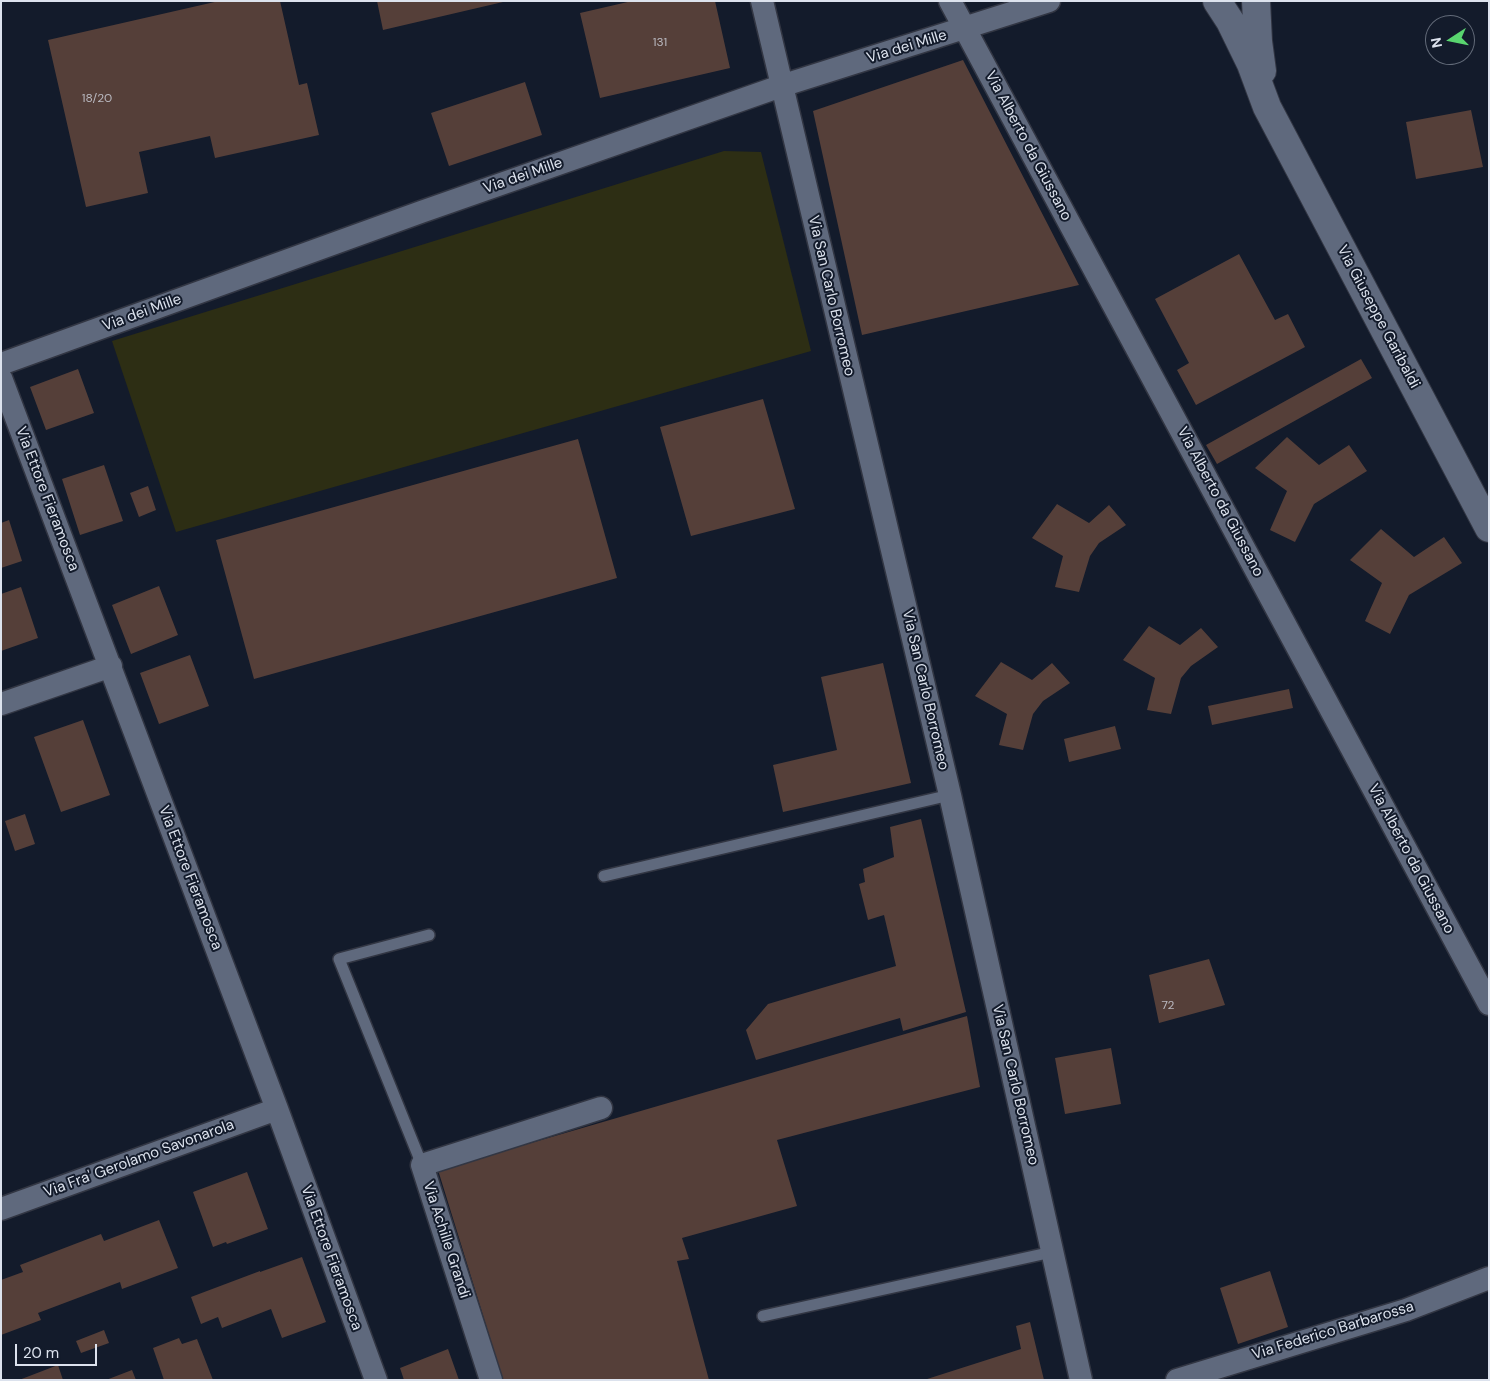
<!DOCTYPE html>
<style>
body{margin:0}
#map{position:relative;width:1490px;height:1381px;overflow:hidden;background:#131b2b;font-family:"DM Sans",sans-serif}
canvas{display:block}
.frame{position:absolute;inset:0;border:2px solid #dce2ed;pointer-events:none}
.north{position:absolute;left:1425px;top:15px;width:50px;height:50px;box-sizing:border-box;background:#131b2b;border:1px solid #636b79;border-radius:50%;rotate:259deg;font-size:14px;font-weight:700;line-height:20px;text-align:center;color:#dce2ed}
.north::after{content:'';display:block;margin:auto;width:18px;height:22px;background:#59d56f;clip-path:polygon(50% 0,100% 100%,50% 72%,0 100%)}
.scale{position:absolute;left:15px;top:1344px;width:82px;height:22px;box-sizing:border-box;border:2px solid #dce2ed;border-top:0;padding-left:6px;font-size:15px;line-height:18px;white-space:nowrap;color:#dce2ed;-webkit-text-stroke:4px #131b2b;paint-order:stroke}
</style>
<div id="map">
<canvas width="1490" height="1381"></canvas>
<div class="frame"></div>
<div class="north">N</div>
<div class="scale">20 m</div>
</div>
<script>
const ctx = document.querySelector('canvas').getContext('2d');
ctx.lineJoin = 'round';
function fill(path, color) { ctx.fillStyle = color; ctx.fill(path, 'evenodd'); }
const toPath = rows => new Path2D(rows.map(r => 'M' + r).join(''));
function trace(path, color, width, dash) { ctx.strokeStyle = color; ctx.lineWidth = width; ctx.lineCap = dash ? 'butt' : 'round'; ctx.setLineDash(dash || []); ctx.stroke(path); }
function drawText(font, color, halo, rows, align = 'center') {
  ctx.font = font + ' "DM Sans",sans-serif'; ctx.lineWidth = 4; ctx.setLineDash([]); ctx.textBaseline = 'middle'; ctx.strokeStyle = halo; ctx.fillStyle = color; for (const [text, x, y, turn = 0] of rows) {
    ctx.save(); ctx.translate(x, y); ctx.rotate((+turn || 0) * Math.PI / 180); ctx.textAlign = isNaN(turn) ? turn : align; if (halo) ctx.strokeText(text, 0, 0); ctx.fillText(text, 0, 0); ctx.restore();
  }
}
fill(toPath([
 [724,151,761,152,811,351,176,532,112,341]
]), '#2d2e14');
fill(toPath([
 [219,1,280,1,299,85,307,83,319,135,215,158,210,136,139,152,148,193,86,207,48,40],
 [377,1,503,1,503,2,383,30],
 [632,1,715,1,730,68,600,98,580,13],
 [963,60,1079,285,862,335,813,111],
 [525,82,542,135,449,166,431,113],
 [1471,110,1483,167,1416,179,1406,122],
 [1239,254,1275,320,1288,314,1305,347,1196,405,1177,370,1189,363,1155,299],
 [1361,359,1372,378,1217,464,1206,445],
 [78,369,94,413,46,430,30,387],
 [763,399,795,509,691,536,660,427],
 [1287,437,1319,465,1349,445,1367,471,1314,504,1295,542,1270,530,1287,491,1255,468],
 [578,439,617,578,254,679,216,540],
 [104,465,123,521,80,535,62,479],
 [148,486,156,510,139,517,130,493],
 [1057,504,1089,523,1109,505,1126,525,1099,543,1090,556,1079,592,1055,587,1063,556,1032,538],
 [9,520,22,561,1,568,1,523],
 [1381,529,1414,557,1444,537,1462,563,1409,595,1390,634,1365,621,1382,583,1350,560],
 [159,586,178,635,131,654,112,605],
 [21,587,38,638,1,651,1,594],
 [1149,626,1180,645,1201,628,1218,647,1191,666,1181,678,1171,714,1147,710,1155,678,1123,660],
 [190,655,209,706,159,724,140,673],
 [1001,662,1032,680,1052,663,1070,683,1043,701,1033,714,1023,750,999,745,1007,714,975,696],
 [883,663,911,783,783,812,773,765,837,750,821,677],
 [1289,689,1293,708,1212,725,1208,706],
 [83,720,110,795,61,812,34,737],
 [1115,726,1121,749,1069,762,1064,739],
 [25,814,35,844,15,851,5,821],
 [921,819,966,1012,903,1031,900,1018,756,1060,746,1030,768,1004,896,966,884,915,868,920,859,884,865,882,863,869,894,857,890,827],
 [1209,959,1225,1005,1159,1023,1149,975],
 [967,1016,980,1087,777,1140,797,1206,682,1238,689,1259,677,1261,709,1380,503,1380,438,1170],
 [1111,1048,1121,1104,1065,1114,1055,1058],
 [247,1172,268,1229,227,1244,226,1242,213,1247,193,1192],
 [159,1220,178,1268,122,1289,120,1282,38,1313,41,1320,1,1335,1,1280,23,1272,20,1265,101,1234,104,1241],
 [302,1257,326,1322,282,1338,271,1309,222,1328,218,1317,201,1324,191,1297,260,1271,260,1272],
 [1270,1271,1288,1327,1238,1344,1220,1288],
 [1030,1322,1044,1380,924,1380,1021,1349,1016,1326],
 [104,1330,109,1343,81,1353,76,1341],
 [179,1338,182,1344,197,1339,213,1380,164,1380,153,1348],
 [448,1349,459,1380,404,1380,400,1368],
 [58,1365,63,1380,19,1380],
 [132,1370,136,1380,106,1380]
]), '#553f39');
const service = toPath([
 [604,876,950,795],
 [422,1165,339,959,429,935],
 [763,1316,1052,1252]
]);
const minor = toPath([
 [762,1,950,795,1081,1380],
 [950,1,1489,1004],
 [1,364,421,212,781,86,1049,1],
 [1,378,277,1109,376,1380],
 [1,704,111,666],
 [1,1209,277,1109],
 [491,1380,422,1165,601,1108],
 [1177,1380,1406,1310,1489,1278]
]);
const tertiary = toPath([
 [1217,1,1230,21,1251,64,1267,107,1489,528],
 [1256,1,1258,41,1262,71]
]);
trace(service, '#323643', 14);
trace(minor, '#323643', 25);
trace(tertiary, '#323643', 30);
trace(service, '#5f697d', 11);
trace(minor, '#5f697d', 22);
trace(tertiary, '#5f697d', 28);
drawText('12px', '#bab9c0', null, [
 ["131",660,43],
 ["18/20",97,99],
 ["72",1168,1006]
]);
drawText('15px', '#dce2ed', '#131b2b', [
 ["Via dei Mille",907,47,-17],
 ["Via Alberto da Giussano",1028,146,62],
 ["Via dei Mille",523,176,-19],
 ["Via San Carlo Borromeo",831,296,77],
 ["Via dei Mille",142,313,-20],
 ["Via Giuseppe Garibaldi",1378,317,62],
 ["Via Ettore Fieramosca",47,499,69],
 ["Via Alberto da Giussano",1220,502,62],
 ["Via San Carlo Borromeo",925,690,77],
 ["Via Alberto da Giussano",1411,859,62],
 ["Via Ettore Fieramosca",190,878,69],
 ["Via San Carlo Borromeo",1015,1085,77],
 ["Via Fra' Gerolamo Savonarola",139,1159,-20],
 ["Via Achille Grandi",446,1240,72],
 ["Via Ettore Fieramosca",331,1258,70],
 ["Via Federico Barbarossa",1333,1331,-17]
]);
</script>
